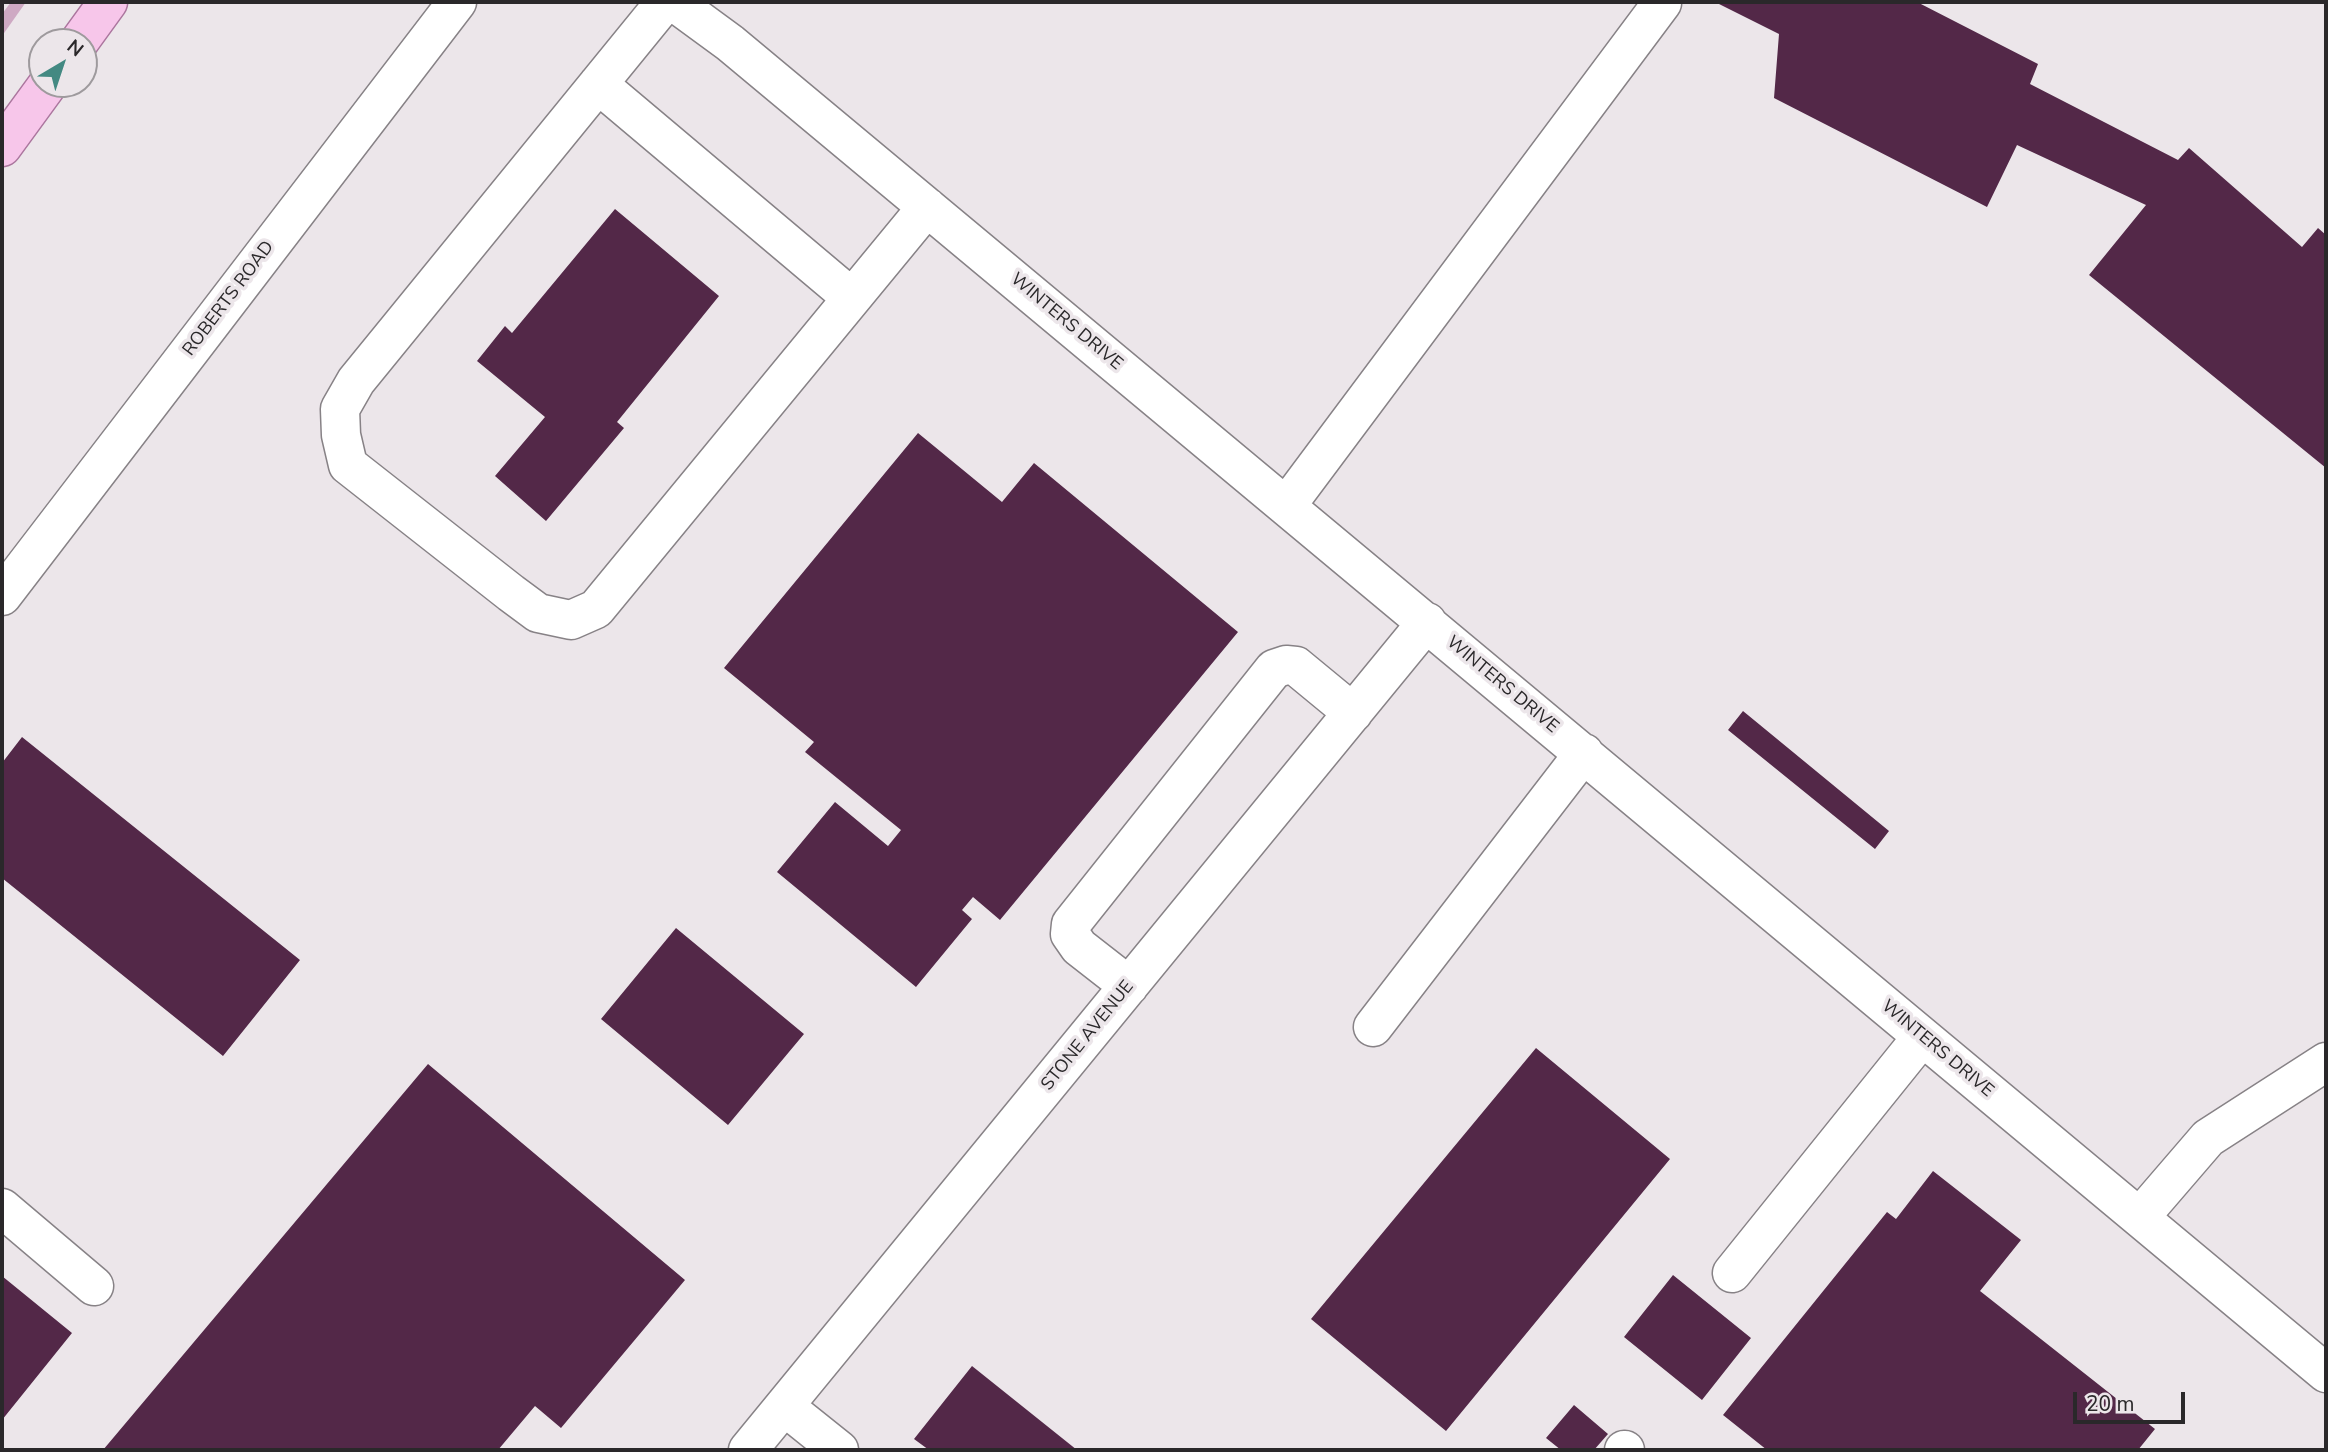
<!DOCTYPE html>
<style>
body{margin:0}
#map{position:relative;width:2328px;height:1452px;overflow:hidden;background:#ece6ea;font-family:"Nunito Sans",sans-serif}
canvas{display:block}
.frame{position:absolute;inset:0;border:4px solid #2a282a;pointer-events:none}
.north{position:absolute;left:28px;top:28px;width:70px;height:70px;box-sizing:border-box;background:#ece6ea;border:2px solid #9e9a9d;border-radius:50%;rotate:39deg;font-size:19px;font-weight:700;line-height:28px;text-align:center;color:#2a282a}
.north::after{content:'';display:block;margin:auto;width:24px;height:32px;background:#438982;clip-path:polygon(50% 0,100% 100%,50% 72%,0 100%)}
.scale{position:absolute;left:2073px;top:1392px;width:112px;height:32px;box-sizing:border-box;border:4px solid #2a282a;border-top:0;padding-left:9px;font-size:21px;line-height:24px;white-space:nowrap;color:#2a282a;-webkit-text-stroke:5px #ece6ea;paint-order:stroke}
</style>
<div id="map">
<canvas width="2328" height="1452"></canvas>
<div class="frame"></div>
<div class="north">N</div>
<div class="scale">20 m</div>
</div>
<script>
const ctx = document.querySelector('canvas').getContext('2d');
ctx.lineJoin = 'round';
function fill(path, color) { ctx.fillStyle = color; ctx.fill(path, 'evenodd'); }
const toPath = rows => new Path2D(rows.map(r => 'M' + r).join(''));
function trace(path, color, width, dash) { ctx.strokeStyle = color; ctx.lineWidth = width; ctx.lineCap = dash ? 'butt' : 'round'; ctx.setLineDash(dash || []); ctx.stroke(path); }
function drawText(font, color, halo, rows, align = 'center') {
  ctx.font = font + ' "Nunito Sans",sans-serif'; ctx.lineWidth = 7; ctx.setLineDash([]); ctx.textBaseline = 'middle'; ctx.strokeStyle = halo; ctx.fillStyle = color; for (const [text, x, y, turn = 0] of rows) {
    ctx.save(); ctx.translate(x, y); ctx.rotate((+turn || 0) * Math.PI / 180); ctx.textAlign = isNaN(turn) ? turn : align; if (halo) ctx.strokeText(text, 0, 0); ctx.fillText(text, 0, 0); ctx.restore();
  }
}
fill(toPath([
 [11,2,26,2,2,36,2,14]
]), '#cea9c3');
fill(toPath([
 [1715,2,1917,2,2038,64,2030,84,2178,160,2189,148,2302,247,2318,228,2326,235,2326,468,2089,275,2146,205,2017,145,1987,207,1774,98,1779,34],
 [615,209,719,296,617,422,624,428,546,521,495,476,545,417,477,361,505,326,512,333],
 [918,433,1002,502,1034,463,1238,632,1000,920,973,897,962,910,972,919,916,987,777,872,835,802,888,846,901,830,805,752,814,742,724,668],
 [1743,711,1889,831,1875,849,1728,730],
 [22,737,300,960,223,1056,2,878,2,763],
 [676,928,804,1034,728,1125,601,1019],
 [1536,1048,1670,1159,1446,1431,1311,1319],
 [428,1064,685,1280,561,1428,535,1406,498,1450,103,1450],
 [1933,1171,2021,1240,1980,1291,2155,1429,2138,1450,1767,1450,1723,1415,1887,1212,1896,1219],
 [1673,1275,1751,1338,1702,1400,1624,1337],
 [2,1276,72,1333,2,1420],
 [972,1366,1077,1450,929,1450,914,1439],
 [1574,1405,1608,1434,1594,1450,1561,1450,1546,1438]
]), '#532848');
const minor = toPath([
 [665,2,356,381,340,409,341,435,348,465,511,593,538,613,571,620,596,609,927,207],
 [674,2,730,43,2326,1373],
 [598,84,852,298],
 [1287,505,1662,3],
 [2,596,457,2],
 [1129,986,1079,947,1070,934,1071,924,1274,669,1286,665,1296,666,1353,713],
 [1373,1027,1584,753],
 [2,1208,94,1286],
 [2140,1217,2208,1138,2326,1062],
 [1732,1273,1922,1037],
 [784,1406,839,1450],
 [748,1450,1427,622],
 [1624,1450,1625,1450]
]);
const major = toPath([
 [79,42,108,2],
 [2,147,48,84]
]);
trace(minor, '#878286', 41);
trace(major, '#ab769e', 41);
trace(minor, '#fff', 38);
trace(major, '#f7c6ea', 38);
drawText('18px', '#2a282a', '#ece6ea', [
 ["ROBERTS ROAD",229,299,-53],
 ["WINTERS DRIVE",1066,322,40],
 ["WINTERS DRIVE",1502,685,40],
 ["STONE AVENUE",1088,1036,-51],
 ["WINTERS DRIVE",1937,1049,40]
]);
</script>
